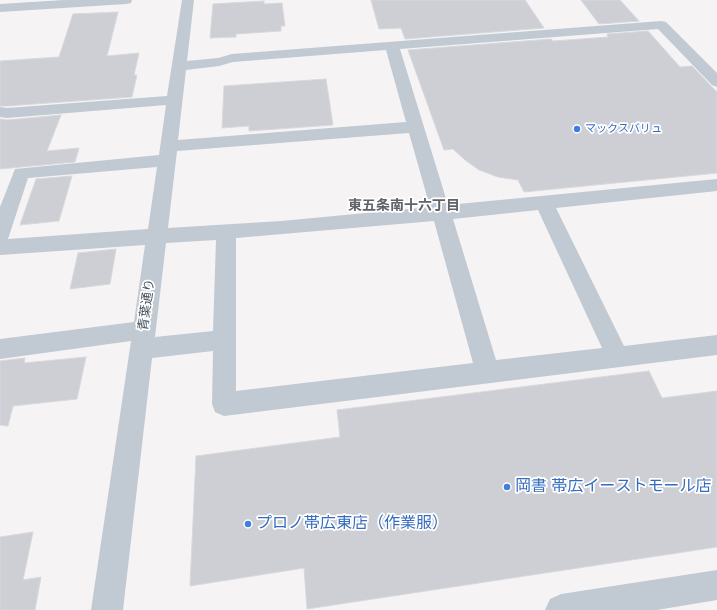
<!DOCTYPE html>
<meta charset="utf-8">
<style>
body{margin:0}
canvas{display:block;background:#f5f3f3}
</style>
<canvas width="717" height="610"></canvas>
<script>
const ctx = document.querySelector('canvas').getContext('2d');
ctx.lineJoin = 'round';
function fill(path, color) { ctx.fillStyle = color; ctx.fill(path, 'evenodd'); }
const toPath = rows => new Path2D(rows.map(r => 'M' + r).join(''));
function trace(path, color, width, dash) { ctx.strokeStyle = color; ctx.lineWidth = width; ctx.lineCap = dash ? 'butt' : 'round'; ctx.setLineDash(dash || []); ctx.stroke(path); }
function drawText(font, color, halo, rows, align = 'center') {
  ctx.font = font + ' Helvetica,"Noto Sans JP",sans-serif'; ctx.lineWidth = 3.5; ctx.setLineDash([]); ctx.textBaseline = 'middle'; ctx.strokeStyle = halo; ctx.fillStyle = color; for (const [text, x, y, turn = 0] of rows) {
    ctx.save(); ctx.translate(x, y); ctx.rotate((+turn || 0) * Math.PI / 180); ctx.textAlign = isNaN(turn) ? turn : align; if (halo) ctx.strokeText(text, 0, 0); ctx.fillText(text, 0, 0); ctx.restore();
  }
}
const building = toPath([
 [371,0,525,0,544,28,405,39,401,28,379,29,371,0],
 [581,0,620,0,639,21,599,24,581,0],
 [264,1,264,4,282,3,285,26,281,26,281,31,236,34,236,37,210,38,213,4,264,1],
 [118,12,107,56,139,53,134,75,137,75,132,97,7,106,0,106,0,61,59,57,73,14,118,12],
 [648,31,680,67,692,66,717,92,717,173,524,192,518,180,498,177,479,170,465,160,453,149,444,150,408,50,551,39,553,41,608,37,607,34,648,31],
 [326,79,333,125,249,131,249,126,222,128,224,86,326,79],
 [61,115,47,151,79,148,75,162,0,169,0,119,7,120,61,115],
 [72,176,59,221,20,225,36,179,72,176],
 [116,249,110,284,70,289,78,253,116,249],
 [86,357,77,399,13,406,8,426,0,425,0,361,25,358,24,363,86,357],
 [649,371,662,398,717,391,717,547,307,609,304,568,190,586,196,456,340,437,337,410,649,371],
 [33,532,23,580,41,577,35,610,0,610,0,537,33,532]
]);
fill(building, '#cdcfd5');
trace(building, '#d7d9de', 1);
fill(toPath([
 [64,0,132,0,131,3,126,4,0,12,0,4,64,0],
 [182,0,194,0,187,61,218,58,232,54,661,21,666,22,717,73,717,87,712,85,658,29,400,49,448,205,717,179,717,191,556,208,624,346,717,335,717,355,224,416,215,412,212,404,213,351,152,358,123,610,91,610,131,341,0,359,0,339,134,322,145,245,0,255,0,207,15,169,159,155,166,105,7,118,0,117,0,107,7,108,167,96,182,0],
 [386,50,406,122,178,140,186,70,219,66,233,62,386,50],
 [409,133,430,207,281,221,168,228,177,151,409,133],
 [157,167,148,229,8,239,28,178,157,167],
 [538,210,602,348,496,360,453,219,538,210],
 [434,221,473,363,236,391,236,238,434,221],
 [216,240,213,331,155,337,166,243,216,240],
 [717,570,717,600,657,610,545,610,550,599,561,594,717,570]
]), '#c1cad2');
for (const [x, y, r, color] of [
 [577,129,4,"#3f7fe0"],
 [507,487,4,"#3f7fe0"],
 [248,524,4,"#3f7fe0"]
]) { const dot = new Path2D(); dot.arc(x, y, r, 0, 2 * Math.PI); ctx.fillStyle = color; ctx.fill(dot); trace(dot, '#fff', 1.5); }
drawText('11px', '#366cbe', '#fff', [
 ["マックスバリュ",585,129]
], 'left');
drawText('13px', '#4a5661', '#fff', [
 ["青葉通り",147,305,-82]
]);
drawText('bold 14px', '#5f6368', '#fff', [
 ["東五条南十六丁目",404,206]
]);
drawText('16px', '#366cbe', '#fff', [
 ["岡書 帯広イーストモール店",515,487],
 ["プロノ帯広東店（作業服）",256,524]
], 'left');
</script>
